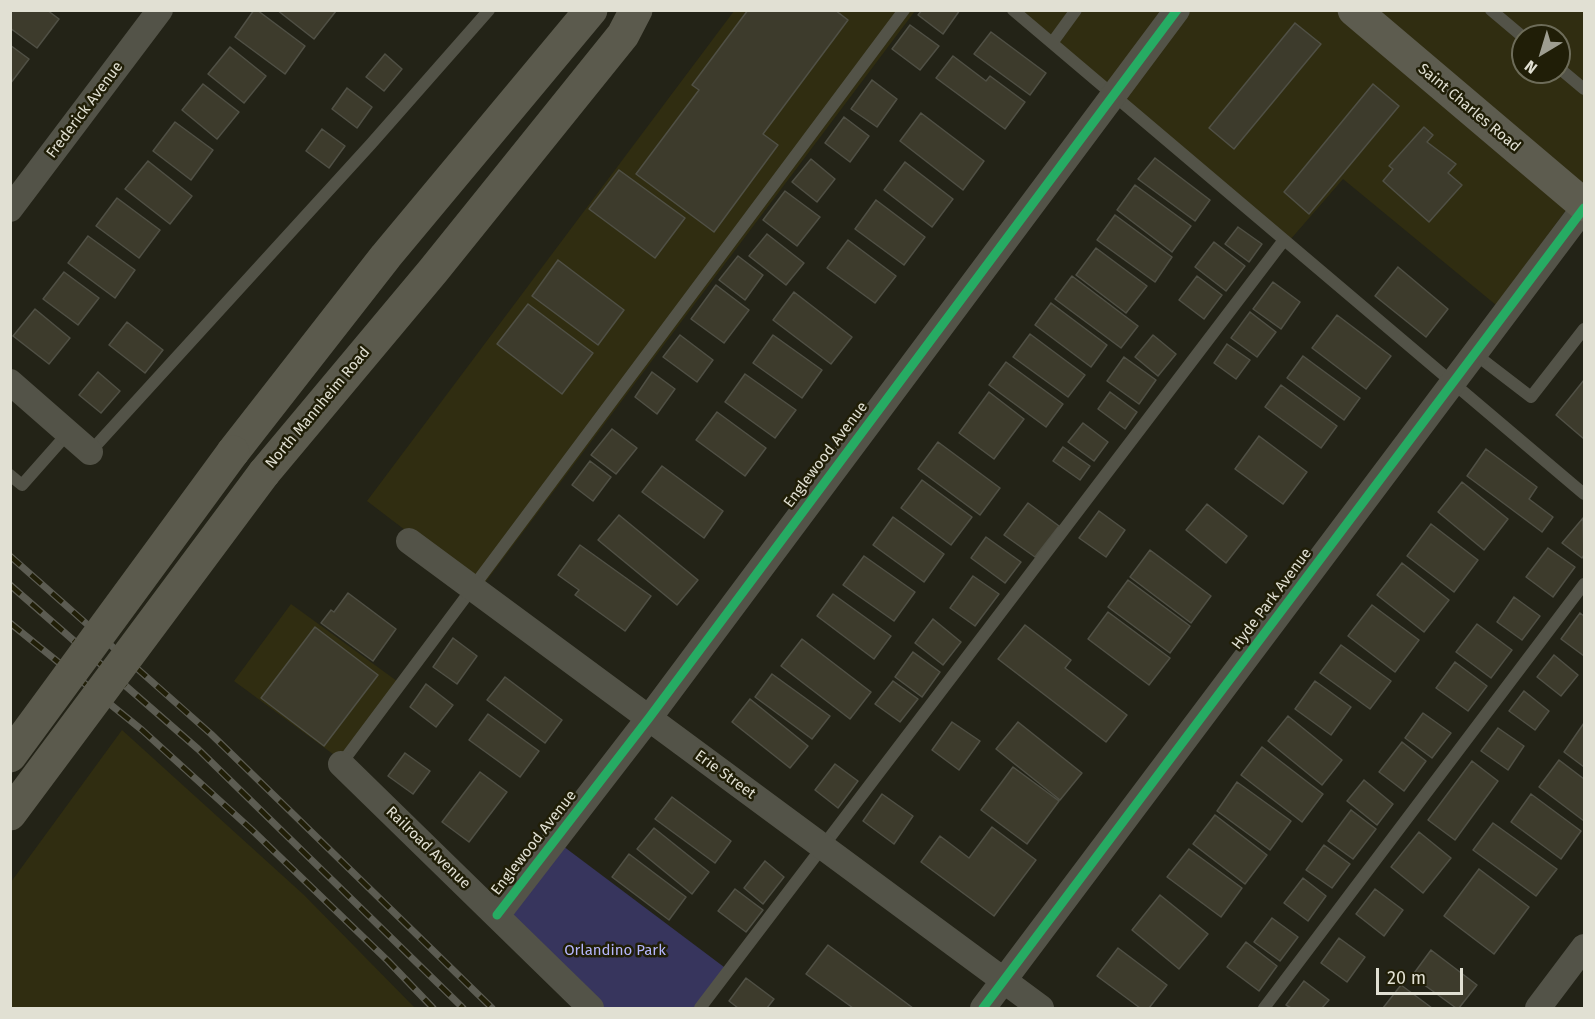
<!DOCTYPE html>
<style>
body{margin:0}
#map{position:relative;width:1595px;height:1019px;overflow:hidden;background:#232317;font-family:"Fira Sans",sans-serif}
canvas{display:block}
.frame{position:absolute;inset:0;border:12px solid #e1e0d3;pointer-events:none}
.north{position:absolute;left:1511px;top:24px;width:60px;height:60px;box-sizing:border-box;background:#201e07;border:2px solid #6d6c59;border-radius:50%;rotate:218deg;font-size:16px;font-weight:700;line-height:24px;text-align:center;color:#e1e0d3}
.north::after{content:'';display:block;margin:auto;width:21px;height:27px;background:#9e9e91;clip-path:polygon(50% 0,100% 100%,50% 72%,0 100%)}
.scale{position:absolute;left:1376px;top:968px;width:87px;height:27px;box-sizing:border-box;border:3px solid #e1e0d3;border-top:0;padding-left:8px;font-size:18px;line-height:21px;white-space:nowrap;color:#e1e0d3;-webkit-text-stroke:4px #201e07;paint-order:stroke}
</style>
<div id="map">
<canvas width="1595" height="1019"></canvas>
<div class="frame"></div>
<div class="north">N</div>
<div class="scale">20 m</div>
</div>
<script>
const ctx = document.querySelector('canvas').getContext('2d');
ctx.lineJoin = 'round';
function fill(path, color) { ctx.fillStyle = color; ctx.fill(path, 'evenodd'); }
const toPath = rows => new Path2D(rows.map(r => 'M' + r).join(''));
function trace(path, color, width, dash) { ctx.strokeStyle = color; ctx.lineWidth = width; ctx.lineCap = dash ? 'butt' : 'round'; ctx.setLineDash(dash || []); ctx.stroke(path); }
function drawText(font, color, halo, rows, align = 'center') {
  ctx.font = font + ' "Fira Sans",sans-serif'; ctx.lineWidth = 5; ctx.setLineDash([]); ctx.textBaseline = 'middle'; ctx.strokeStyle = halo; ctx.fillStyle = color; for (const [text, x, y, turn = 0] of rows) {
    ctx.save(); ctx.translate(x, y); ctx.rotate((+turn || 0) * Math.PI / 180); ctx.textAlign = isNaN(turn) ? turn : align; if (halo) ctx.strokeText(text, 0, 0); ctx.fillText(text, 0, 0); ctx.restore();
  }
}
fill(toPath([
 [734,11,915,11,481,588,367,501],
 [1021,11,1343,11,1572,202,1496,305,1343,179,1290,240],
 [1363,11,1584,11,1584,197],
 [1523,36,1559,36,1559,72,1523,72],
 [291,604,401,684,345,763,234,681],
 [122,730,304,895,415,1008,11,1008,11,882]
]), '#302d11');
fill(toPath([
 [551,837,732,973,705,1008,597,1008,496,909]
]), '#37355d');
const building = toPath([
 [10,10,47,10,59,19,37,48,10,28,10,10],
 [254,10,257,10,305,46,285,74,235,37,254,10],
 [277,10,336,10,336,11,314,39,277,10],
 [748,10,835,10,848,20,763,134,778,145,714,232,636,174,699,90,692,85,748,10],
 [922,10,960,10,943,34,918,15,922,10],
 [1295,23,1321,44,1234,149,1209,128,1295,23],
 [910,25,939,46,920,70,892,49,910,25],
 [991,32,1046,73,1030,95,974,54,991,32],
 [10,45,29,59,10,84,10,45],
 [230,47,266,76,244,103,208,74,230,47],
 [385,54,402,69,384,91,366,77,385,54],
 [953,56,986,81,990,76,1025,102,1005,129,936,78,953,56],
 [872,80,897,99,877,127,851,109,872,80],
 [203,84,239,112,217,139,182,110,203,84],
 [1373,84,1399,106,1309,214,1284,192,1373,84],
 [347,88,372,107,357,128,332,109,347,88],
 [921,113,984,161,963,190,900,141,921,113],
 [844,117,869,136,850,162,825,143,844,117],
 [175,122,213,150,191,180,153,151,175,122],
 [1424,127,1433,135,1427,142,1456,164,1448,173,1462,185,1429,222,1383,181,1393,169,1389,166,1424,127],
 [322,129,345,146,329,168,306,151,322,129],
 [1155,158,1210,200,1195,221,1138,179,1155,158],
 [811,159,835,179,817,202,792,182,811,159],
 [148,161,192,196,170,224,125,189,148,161],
 [905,162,953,199,932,227,884,190,905,162],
 [619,170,685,218,655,258,589,209,619,170],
 [1135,185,1191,226,1172,252,1117,210,1135,185],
 [785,191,820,217,797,246,763,220,785,191],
 [117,198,160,230,139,258,96,226,117,198],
 [876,200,925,237,904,265,855,229,876,200],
 [1115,215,1172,257,1155,282,1097,240,1115,215],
 [1238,227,1262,244,1249,262,1225,244,1238,227],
 [767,234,804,263,786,285,749,256,767,234],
 [88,236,135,270,115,298,68,263,88,236],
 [848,240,896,276,875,303,827,268,848,240],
 [1214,242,1245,266,1226,291,1195,267,1214,242],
 [1096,248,1147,286,1126,313,1076,275,1096,248],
 [738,256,763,275,745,300,719,280,738,256],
 [558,260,624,310,598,345,532,296,558,260],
 [1398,267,1448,309,1426,337,1375,296,1398,267],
 [64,272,99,298,78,325,43,299,64,272],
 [1072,276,1138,326,1121,348,1055,299,1072,276],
 [1197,276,1222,295,1204,319,1179,300,1197,276],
 [1273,282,1300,302,1281,329,1253,309,1273,282],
 [716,285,749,310,724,343,691,319,716,285],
 [794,292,852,337,831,364,773,320,794,292],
 [1051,303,1107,345,1091,367,1035,325,1051,303],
 [528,304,593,353,562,394,497,344,528,304],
 [35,309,70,338,49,364,13,336,35,309],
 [1250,312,1276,332,1257,357,1231,338,1250,312],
 [1337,315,1391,356,1366,389,1312,348,1337,315],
 [127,322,163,350,145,373,109,345,127,322],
 [1030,334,1085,375,1068,397,1013,357,1030,334],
 [680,335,713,360,697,382,663,357,680,335],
 [773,335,822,370,802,398,753,363,773,335],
 [1153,335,1176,354,1158,376,1135,357,1153,335],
 [1227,344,1250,360,1236,379,1214,363,1227,344],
 [1303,356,1360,398,1344,420,1287,378,1303,356],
 [1124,357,1156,380,1139,404,1107,381,1124,357],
 [1006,362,1063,404,1046,427,989,385,1006,362],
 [98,372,120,391,101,413,79,395,98,372],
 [652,372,675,389,657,414,635,397,652,372],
 [745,374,796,410,775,438,725,402,745,374],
 [1584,380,1584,439,1556,415,1584,380],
 [1281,385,1337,426,1321,448,1265,407,1281,385],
 [989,392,1024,419,994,459,959,433,989,392],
 [1110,392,1137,412,1125,429,1098,409,1110,392],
 [717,412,766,448,745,476,696,440,717,412],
 [1083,423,1108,442,1094,461,1068,442,1083,423],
 [612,429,637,448,616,474,591,455,612,429],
 [1259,436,1307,472,1283,504,1235,469,1259,436],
 [938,442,1000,488,980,515,918,469,938,442],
 [1063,447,1090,466,1080,480,1053,461,1063,447],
 [1486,449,1537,487,1529,499,1553,517,1542,532,1467,476,1486,449],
 [590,461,611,477,593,501,572,485,590,461],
 [662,466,723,511,704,538,642,492,662,466],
 [922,480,972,517,951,545,901,508,922,480],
 [1462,482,1508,519,1484,550,1438,512,1462,482],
 [1028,503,1059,526,1035,557,1004,535,1028,503],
 [1207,504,1247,536,1226,563,1186,530,1207,504],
 [1099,511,1125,530,1106,557,1079,538,1099,511],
 [619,515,698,580,677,605,598,540,619,515],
 [893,517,944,554,924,582,873,545,893,517],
 [1583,518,1584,555,1582,558,1562,543,1583,518],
 [1431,524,1478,560,1454,592,1407,556,1431,524],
 [986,537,1021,562,1005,583,971,558,986,537],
 [580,545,651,596,625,631,575,595,579,590,558,575,580,545],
 [1548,548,1575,567,1553,597,1526,577,1548,548],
 [1150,550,1211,596,1191,623,1130,577,1150,550],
 [864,556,915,592,894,621,843,585,864,556],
 [1402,563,1449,600,1424,632,1377,595,1402,563],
 [973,576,999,594,975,626,950,608,973,576],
 [1128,580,1190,626,1170,653,1108,607,1128,580],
 [348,593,396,629,373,661,321,623,331,610,334,612,348,593],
 [833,594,891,636,874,659,817,616,833,594],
 [1514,597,1540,616,1522,640,1497,622,1514,597],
 [1372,605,1419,640,1395,672,1348,636,1372,605],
 [1108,612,1170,658,1149,685,1088,639,1108,612],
 [1580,613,1584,616,1584,656,1561,639,1580,613],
 [933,619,961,642,943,665,915,643,933,619],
 [1477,624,1512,650,1491,678,1456,652,1477,624],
 [1025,625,1071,660,1065,668,1127,715,1106,742,998,659,1025,625],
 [315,627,378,675,324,746,261,698,315,627],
 [453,638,477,656,457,684,433,667,453,638],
 [802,639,871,692,850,719,781,666,802,639],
 [1341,645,1391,681,1370,709,1320,673,1341,645],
 [913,652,940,672,922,697,895,677,913,652],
 [1554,655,1578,675,1561,696,1537,677,1554,655],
 [1455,662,1487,686,1468,711,1436,688,1455,662],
 [772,674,830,716,812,739,755,697,772,674],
 [505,677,562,720,545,743,487,700,505,677],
 [893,681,918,699,900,722,875,704,893,681],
 [1315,681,1351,707,1331,735,1295,709,1315,681],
 [426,684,453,705,436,727,410,707,426,684],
 [1524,691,1549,711,1535,730,1509,711,1524,691],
 [750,699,808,746,790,768,732,722,750,699],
 [1423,713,1451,733,1432,758,1405,738,1423,713],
 [488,714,539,751,520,777,469,740,488,714],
 [1288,716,1342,760,1322,785,1268,741,1288,716],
 [952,722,980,741,959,770,932,750,952,722],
 [1018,722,1082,773,1060,800,996,749,1018,722],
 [1584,723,1584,767,1564,752,1584,723],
 [1498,728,1524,746,1508,770,1481,751,1498,728],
 [1402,742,1426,761,1404,791,1379,772,1402,742],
 [1262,747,1323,794,1302,822,1241,775,1262,747],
 [405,753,430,771,413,794,388,776,405,753],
 [1559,760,1584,779,1584,821,1539,787,1559,760],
 [1472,761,1498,781,1455,840,1428,820,1472,761],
 [835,764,858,781,838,808,815,790,835,764],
 [1013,767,1059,801,1027,844,981,810,1013,767],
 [480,772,507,792,469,842,442,822,480,772],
 [1364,780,1393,804,1377,825,1347,801,1364,780],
 [1237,782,1291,821,1270,850,1217,811,1237,782],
 [882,794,913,816,894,844,863,821,882,794],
 [1531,794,1581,831,1561,859,1511,822,1531,794],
 [672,797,731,841,715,863,655,819,672,797],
 [1351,810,1376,829,1353,859,1328,841,1351,810],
 [1215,815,1267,855,1245,884,1193,844,1215,815],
 [1493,823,1557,869,1536,896,1473,850,1493,823],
 [992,827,1036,860,994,916,921,862,940,836,969,858,992,827],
 [654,828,709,872,692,894,637,849,654,828],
 [1419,832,1451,858,1423,893,1391,867,1419,832],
 [1324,845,1350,864,1332,888,1306,870,1324,845],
 [1189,849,1242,888,1221,917,1167,877,1189,849],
 [629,854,686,897,669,920,612,877,629,854],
 [765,861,784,877,763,904,744,888,765,861],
 [1479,869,1529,907,1494,954,1444,916,1479,869],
 [1303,878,1326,896,1308,921,1284,903,1303,878],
 [735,889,763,910,746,932,718,911,735,889],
 [1375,889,1403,910,1384,936,1356,914,1375,889],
 [1160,895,1208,934,1179,969,1132,930,1160,895],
 [1272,918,1298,937,1280,961,1254,942,1272,918],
 [1339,938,1365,957,1347,982,1321,963,1339,938],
 [1246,942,1277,966,1259,991,1227,967,1246,942],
 [828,945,913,1008,853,1008,806,974,828,945],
 [1118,948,1167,985,1149,1008,1140,1008,1097,976,1118,948],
 [1431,950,1477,985,1459,1008,1456,1008,1412,976,1431,950],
 [746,978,774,999,767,1008,738,1008,729,1001,746,978],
 [1304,981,1329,1000,1322,1008,1291,1008,1286,1005,1304,981],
 [1401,985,1432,1008,1383,1008,1401,985]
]);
fill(building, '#3d3b2c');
trace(building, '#505045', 1.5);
trace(toPath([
 [1013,10,1584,494],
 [1491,10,1523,37],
 [1052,43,1076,10],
 [1559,68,1584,89],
 [1475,354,1531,397,1584,329],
 [90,452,371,144,489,10],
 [10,475,22,485,68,433],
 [341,764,904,10],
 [700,1008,1284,240],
 [1264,1008,1584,584]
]), '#535348', 12);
trace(toPath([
 [10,209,160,10],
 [10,382,90,452],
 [409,541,1041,1008],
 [341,764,591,1008],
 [497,915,649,718,1177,10],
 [983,1008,1584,208],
 [1538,1008,1584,947]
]), '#535348', 26);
trace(toPath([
 [1354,10,1584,205]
]), '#5d5c4f', 33);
trace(toPath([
 [233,452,386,256,591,10],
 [264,473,433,271,623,35,636,10]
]), '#5b5a4d', 33);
const rail = toPath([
 [10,556,211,734,492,1008],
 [10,585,198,749,463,1008],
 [10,623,142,730,252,830,388,961,433,1008]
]);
trace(rail, '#5c5c52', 7);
trace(rail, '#201e07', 4.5, [14]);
trace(toPath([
 [10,756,233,452],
 [10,814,264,473]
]), '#5b5a4d', 33);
trace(toPath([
 [497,915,649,718,1177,10],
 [983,1008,1584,208]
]), '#26ab63', 9);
drawText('15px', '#e1e0d3', '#201e07', [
 ["Saint Charles Road",1469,108,40],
 ["Frederick Avenue",85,110,-53],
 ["North Mannheim Road",318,408,-50],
 ["Englewood Avenue",826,455,-53],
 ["Hyde Park Avenue",1272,599,-53],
 ["Erie Street",725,775,36],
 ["Englewood Avenue",534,843,-52],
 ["Railroad Avenue",428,848,44]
]);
drawText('15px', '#b5b6fd', '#201e07', [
 ["Orlandino Park",615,951]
]);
</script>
